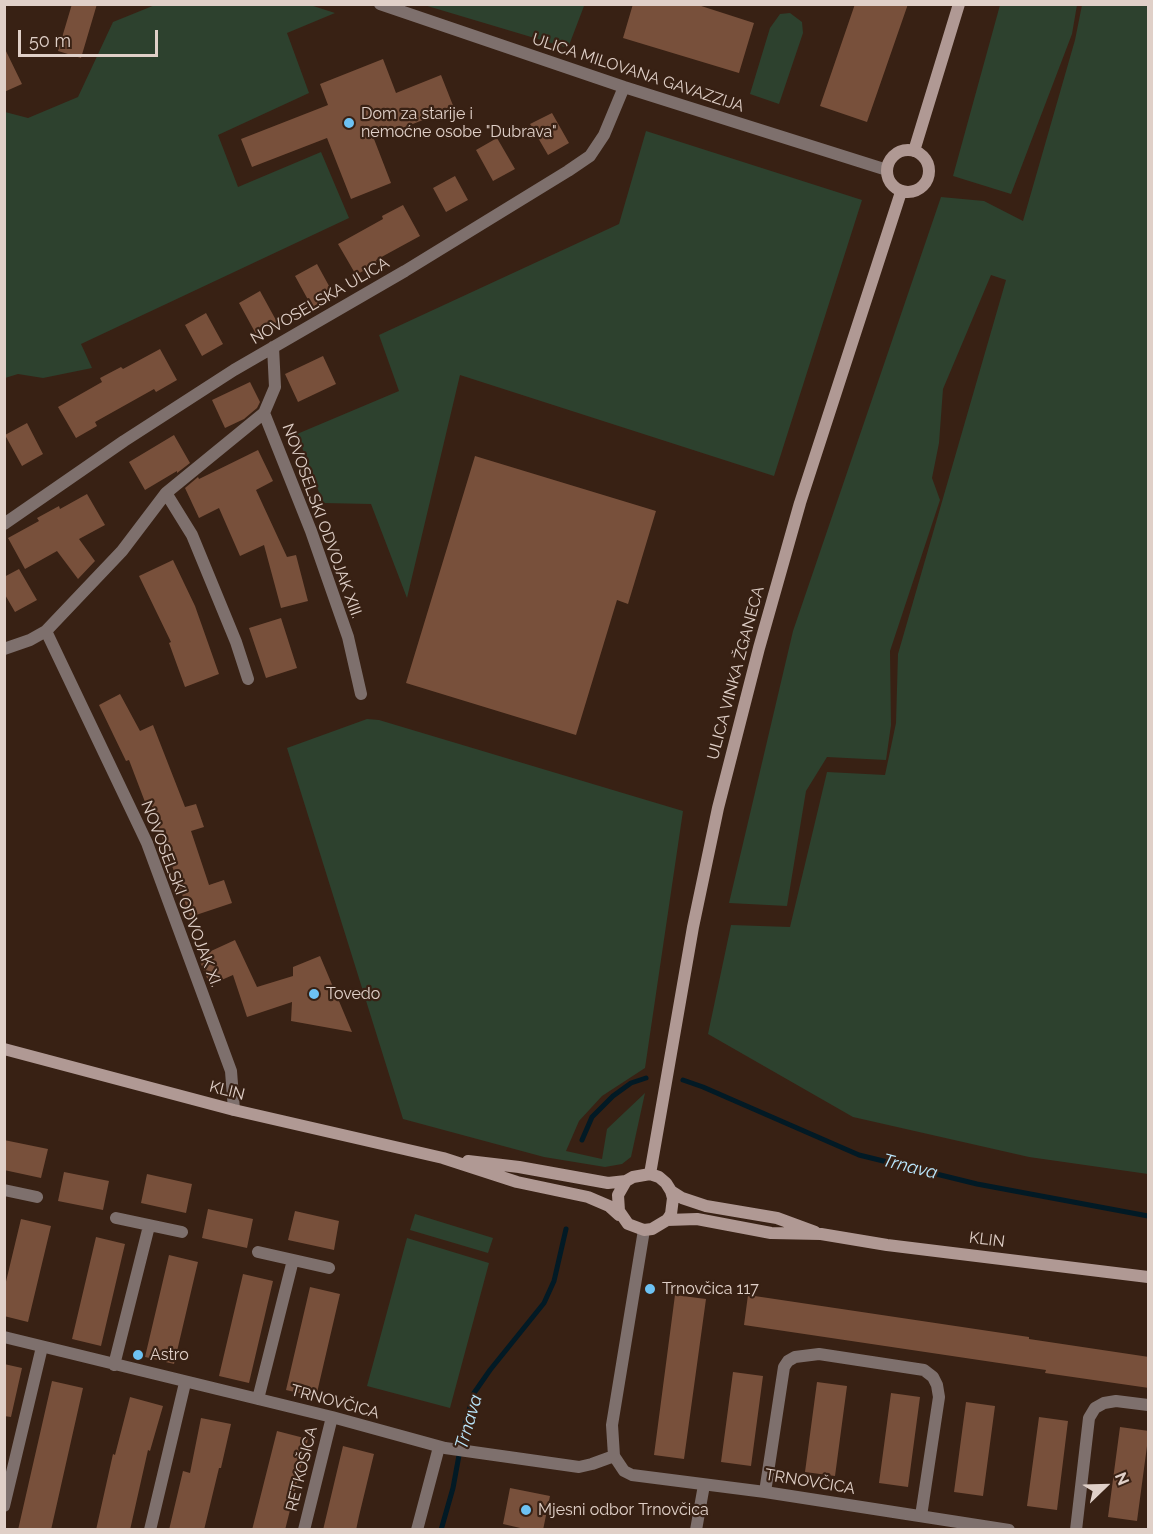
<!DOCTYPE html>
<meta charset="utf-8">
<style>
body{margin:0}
#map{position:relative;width:1153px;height:1534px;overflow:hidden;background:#382114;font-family:Raleway,sans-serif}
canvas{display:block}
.frame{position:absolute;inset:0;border:6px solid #e0d0c8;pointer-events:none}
.north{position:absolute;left:1075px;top:1456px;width:60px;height:60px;-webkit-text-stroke:4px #382114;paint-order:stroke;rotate:67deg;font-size:16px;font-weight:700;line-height:24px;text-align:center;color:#e0d0c8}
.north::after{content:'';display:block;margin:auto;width:21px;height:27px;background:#e0d0c8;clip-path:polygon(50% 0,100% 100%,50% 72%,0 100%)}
.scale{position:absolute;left:18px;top:30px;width:140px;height:27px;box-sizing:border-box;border:3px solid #e0d0c8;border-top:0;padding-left:8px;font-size:18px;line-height:21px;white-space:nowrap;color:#e0d0c8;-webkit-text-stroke:4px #382114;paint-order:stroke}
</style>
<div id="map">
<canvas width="1153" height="1534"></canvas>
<div class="frame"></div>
<div class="north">N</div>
<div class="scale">50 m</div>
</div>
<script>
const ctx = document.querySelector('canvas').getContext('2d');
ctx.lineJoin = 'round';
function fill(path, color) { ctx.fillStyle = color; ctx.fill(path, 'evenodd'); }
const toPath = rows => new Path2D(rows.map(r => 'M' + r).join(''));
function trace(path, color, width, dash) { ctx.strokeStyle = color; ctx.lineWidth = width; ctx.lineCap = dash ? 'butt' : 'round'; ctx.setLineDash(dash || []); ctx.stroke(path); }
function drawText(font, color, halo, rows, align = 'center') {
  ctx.font = font + ' Raleway,sans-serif'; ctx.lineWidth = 4.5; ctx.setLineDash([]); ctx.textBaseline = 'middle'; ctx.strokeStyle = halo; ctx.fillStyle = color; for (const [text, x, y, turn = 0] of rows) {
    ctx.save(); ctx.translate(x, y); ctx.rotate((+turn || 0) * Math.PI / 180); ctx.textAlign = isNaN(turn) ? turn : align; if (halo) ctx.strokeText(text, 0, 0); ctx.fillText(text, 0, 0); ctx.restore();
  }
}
fill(toPath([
 [578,4,584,6,568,48,424,5],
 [155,5,307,4,335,13,287,33,309,93,218,135,238,187,321,152,349,218,81,344,92,368,43,378,18,374,5,378,5,112,28,118,78,97,113,22],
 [1000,5,1077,5,1072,34,1011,194,953,176],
 [1082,5,1148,5,1148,1174,1029,1157,853,1117,708,1034,731,925,790,927,827,772,885,775,896,723,898,654,1006,280,991,275,943,389,939,443,932,478,940,500,890,651,891,725,886,760,827,757,806,791,787,906,729,903,793,631,941,197,984,201,1023,221,1075,40],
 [790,13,802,22,803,33,779,104,750,94,770,28,780,14],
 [646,131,862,200,774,476,460,375,407,598,371,504,323,503,297,434,399,391,379,335,619,224],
 [367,719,379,720,683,811,645,1068,602,1096,579,1121,566,1151,602,1159,607,1129,645,1093,631,1157,622,1164,605,1167,544,1157,403,1119,287,748],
 [415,1214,493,1238,488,1253,410,1230],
 [407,1238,489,1263,450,1408,367,1386]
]), '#2d412e');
trace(toPath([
 [683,1080,703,1087,859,1155,977,1184,1148,1216],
 [582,1140,592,1117,613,1096,631,1083,646,1078],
 [441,1530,453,1488,464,1428,474,1393,490,1370,544,1303,554,1281,566,1229]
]), '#021a25', 5);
fill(toPath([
 [72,4,97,4,81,58,58,51],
 [633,4,695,4,754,23,739,73,623,38],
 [855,4,908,4,867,122,820,106],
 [4,47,22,84,4,92],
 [383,59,396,93,441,75,454,108,374,139,391,183,351,199,327,138,252,167,241,139,328,105,320,84],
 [552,113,569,143,548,155,530,124],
 [497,138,515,169,493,181,476,150],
 [455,176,468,200,446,212,433,188],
 [403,205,420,236,376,260,377,263,356,275,338,244,383,219,382,216],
 [317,264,334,295,312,307,295,276],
 [260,291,277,322,256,334,239,303],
 [206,313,223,344,202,356,185,325],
 [160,349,177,380,156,392,154,389,95,422,97,426,76,438,58,407,102,382,100,378,121,367,123,369],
 [323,356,336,384,298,402,285,374],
 [250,382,260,402,257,408,244,419,225,428,212,400],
 [27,423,43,454,22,466,5,435],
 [174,435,190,463,177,473,177,471,145,490,129,462],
 [258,450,273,481,256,490,287,557,296,555,308,601,281,608,264,545,240,556,219,508,199,518,185,488,198,477,199,479],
 [475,456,656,511,628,604,617,600,576,735,406,683],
 [87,494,105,525,79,539,95,561,78,579,57,551,25,569,8,538,39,521,37,518,59,506,60,509],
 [173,560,195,606,219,674,185,687,169,643,171,642,139,576],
 [19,569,37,600,15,612,4,593,4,577],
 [281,618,297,668,266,678,249,628],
 [120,694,140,731,153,725,185,807,196,804,204,827,191,831,209,885,224,880,232,903,190,917,149,800,145,802,129,760,126,761,99,705],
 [235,940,257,987,293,976,293,967,320,956,352,1032,291,1021,292,1002,247,1017,233,975,210,985,198,957],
 [4,1140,48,1149,41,1178,4,1170],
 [64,1172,109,1181,103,1210,58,1201],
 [147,1174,192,1184,186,1213,141,1203],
 [208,1209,253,1219,247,1248,202,1238],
 [295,1211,339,1221,334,1250,288,1240],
 [21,1219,51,1226,28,1322,4,1316,4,1290],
 [96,1237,125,1244,101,1346,72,1339],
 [169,1255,198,1262,174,1364,145,1357],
 [243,1274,273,1281,249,1383,219,1376],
 [310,1287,340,1294,316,1397,286,1390],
 [675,1295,706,1299,684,1459,654,1455],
 [748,1295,1029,1337,1029,1339,1149,1357,1149,1388,1045,1373,1046,1370,744,1325],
 [4,1364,22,1368,11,1417,4,1416],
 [733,1372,763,1376,751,1466,721,1462],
 [52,1381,83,1388,51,1530,18,1530],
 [817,1382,847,1386,835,1476,805,1472],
 [891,1393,920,1397,908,1487,879,1483],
 [130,1397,163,1406,150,1451,148,1450,130,1530,96,1530,113,1454,115,1455],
 [966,1402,995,1406,983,1496,954,1492],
 [1039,1417,1068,1421,1057,1510,1027,1506],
 [201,1418,231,1424,221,1468,219,1468,204,1530,169,1530,183,1471,190,1473],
 [1120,1427,1149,1431,1137,1521,1108,1517],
 [277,1431,308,1439,285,1530,252,1530],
 [343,1446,374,1454,359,1516,356,1530,323,1530],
 [510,1488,550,1496,543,1530,529,1530,503,1524]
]), '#78503b');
trace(toPath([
 [380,4,624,87,887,170],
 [264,413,275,387,273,347],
 [166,493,264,413,311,531,348,637,361,694],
 [4,524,124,441,234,370,405,271,568,171,590,156,604,135,624,87],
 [46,631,147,843,231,1071,234,1110],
 [4,649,30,640,46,631,122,551,166,493,192,535,236,642,248,679],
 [4,1190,37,1197],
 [116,1218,182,1232],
 [644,1230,612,1425,614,1456,624,1471,632,1475,765,1492,1009,1530],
 [258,1252,329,1268],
 [4,1337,332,1417,445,1448,579,1467,592,1464,614,1456],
 [114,1365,149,1226],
 [258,1399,293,1260],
 [765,1492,784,1367,788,1361,795,1357,819,1354,924,1370,933,1377,937,1385,939,1397,921,1516],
 [4,1506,42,1347],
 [150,1530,185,1383],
 [304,1530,332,1417],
 [417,1530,439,1447],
 [696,1530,704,1485],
 [1076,1530,1089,1418,1095,1408,1104,1403,1116,1401,1148,1405]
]), '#7e706d', 12);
trace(toPath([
 '887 171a21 21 0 1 1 42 0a21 21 0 1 1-42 0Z',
 [914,151,959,4],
 [4,1049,234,1110,443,1158,517,1182,588,1197,609,1206,619,1215],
 [468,1161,519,1167,608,1183,626,1181],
 [650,1174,693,927,718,808,759,648,800,503,901,192],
 [671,1191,682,1198,706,1206,777,1218,815,1232],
 [667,1220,671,1214,673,1198,671,1191,666,1183,659,1177,650,1174,633,1177,626,1181,618,1195,619,1211,628,1224,644,1230,652,1229,667,1220,697,1219,771,1233,821,1234,887,1245,1148,1277]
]), '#b09994', 12);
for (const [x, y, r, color] of [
 [349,123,6,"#6dc2f3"],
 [314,994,6,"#6dc2f3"],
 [650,1289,6,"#6dc2f3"],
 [138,1355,6,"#6dc2f3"],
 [526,1510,6,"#6dc2f3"]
]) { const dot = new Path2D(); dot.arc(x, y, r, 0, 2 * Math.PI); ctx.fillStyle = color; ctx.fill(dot); trace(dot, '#382114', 2); }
drawText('16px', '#e0d0c8', '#382114', [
 ["ULICA MILOVANA GAVAZZIJA",638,73,18],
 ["NOVOSELSKA ULICA",320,301,-30],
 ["NOVOSELSKI ODVOJAK XIII.",322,521,70],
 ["ULICA VINKA ŽGANECA",736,673,-75],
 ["NOVOSELSKI ODVOJAK XI.",181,894,69],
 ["KLIN",227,1091,14],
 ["KLIN",987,1240,7],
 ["TRNOVČICA",335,1402,15],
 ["RETKOŠICA",302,1469,-76],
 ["TRNOVČICA",810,1482,9]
]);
drawText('16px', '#e0d0c8', '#382114', [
 ["Dom za starije i",361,114],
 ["nemoćne osobe \"Dubrava\"",361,132],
 ["Tovedo",326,994],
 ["Trnovčica 117",662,1289],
 ["Astro",150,1355],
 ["Mjesni odbor Trnovčica",538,1510]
], 'left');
drawText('italic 18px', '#bbe8fe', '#382114', [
 ["Trnava",910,1167,14],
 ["Trnava",469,1422,-74]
]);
</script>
